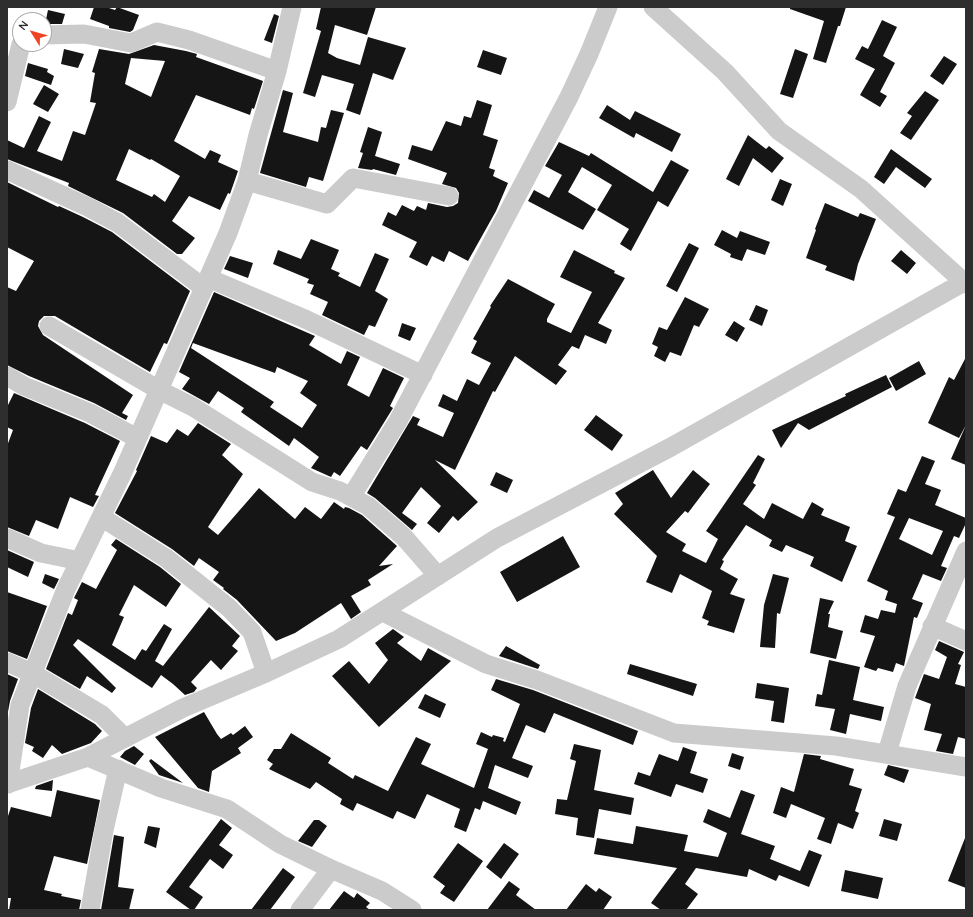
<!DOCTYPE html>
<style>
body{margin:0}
#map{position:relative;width:973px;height:917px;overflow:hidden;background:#fff;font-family:Quicksand,sans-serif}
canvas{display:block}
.frame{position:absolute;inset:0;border:8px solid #2e2e2e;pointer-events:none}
.north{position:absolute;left:12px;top:12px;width:40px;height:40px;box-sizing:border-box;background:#fff;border:1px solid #ababab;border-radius:50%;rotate:307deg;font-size:11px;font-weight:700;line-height:16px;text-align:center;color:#2e2e2e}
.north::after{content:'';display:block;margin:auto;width:14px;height:18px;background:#f04324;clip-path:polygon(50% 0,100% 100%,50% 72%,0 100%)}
</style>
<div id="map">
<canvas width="973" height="917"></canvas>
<div class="frame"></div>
<div class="north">N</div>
</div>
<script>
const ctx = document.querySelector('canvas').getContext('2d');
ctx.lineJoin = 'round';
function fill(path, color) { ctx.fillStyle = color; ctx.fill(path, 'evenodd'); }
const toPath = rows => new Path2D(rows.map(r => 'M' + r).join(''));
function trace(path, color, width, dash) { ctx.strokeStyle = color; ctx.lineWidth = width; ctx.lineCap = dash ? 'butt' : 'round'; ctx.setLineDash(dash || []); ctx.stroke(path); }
fill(toPath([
 [94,7,106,7,115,10,117,7,139,15,133,30,130,32,109,28,109,26,90,19],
 [321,7,376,7,367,35,335,25,328,53,337,58,360,65,368,37,406,48,393,80,373,73,360,115,346,110,354,84,322,75,315,97,303,93,321,31,316,29],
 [790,7,846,7,840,26,838,26,826,63,813,59,824,21,790,9],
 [48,10,65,14,62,24,45,24],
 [274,14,279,16,272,43,264,40],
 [882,20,897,27,883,56,895,63,880,92,887,96,880,107,860,95,875,69,855,59,862,46,868,49],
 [154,45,186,51,197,54,196,57,263,81,254,109,252,108,250,115,196,95,174,141,205,159,210,150,221,155,218,162,238,171,230,194,228,193,220,210,189,196,172,221,195,238,182,254,177,254,123,213,68,186,69,183,7,159,7,140,24,148,39,116,51,122,37,151,62,161,73,131,85,135,96,103,90,102,95,73,92,72,99,49,129,54],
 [131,58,165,61,151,97,125,84],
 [129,149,150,160,151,159,180,176,165,202,154,194,152,197,116,180],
 [64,49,84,54,78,68,61,64],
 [795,49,808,54,793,98,780,94],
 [483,50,507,58,501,75,477,67],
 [944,56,957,64,943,85,930,76],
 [28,63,48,69,47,72,54,76,51,85,25,76],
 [44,85,59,94,48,112,33,104],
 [283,90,293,93,283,132,318,142,321,127,326,128,331,110,344,113,323,181,309,177,306,187,260,173],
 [925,91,939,100,911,140,900,133,912,116,907,113],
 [477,100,492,105,483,135,498,140,489,168,495,170,493,176,508,183,496,211,468,261,449,251,444,262,432,256,427,266,409,257,417,242,382,225,388,212,396,216,402,205,414,211,417,206,426,210,428,203,447,207,453,206,458,203,459,193,456,188,442,184,447,173,408,159,412,145,432,151,446,121,461,126,464,116,471,118],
 [607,105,630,120,635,111,681,134,672,152,636,133,634,138,599,118],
 [368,127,382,132,375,156,400,164,396,175,373,169,372,170,358,168,363,153,360,152],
 [748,135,766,149,769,146,784,158,772,173,753,158,739,186,726,179],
 [559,142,589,156,591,153,653,192,671,160,689,170,668,207,658,201,631,251,620,244,629,229,597,210,612,185,582,167,568,192,596,209,583,230,528,201,534,190,549,198,562,175,545,166],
 [891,149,932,179,925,188,896,167,884,184,874,177],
 [780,179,792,184,783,206,771,200],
 [7,182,58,207,59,206,83,217,112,232,190,291,167,344,164,343,150,372,55,316,44,316,39,321,38,326,43,335,133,395,122,413,128,416,126,420,94,403,29,376,7,365,7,287,16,291,34,261,7,247],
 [825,203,858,217,860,213,876,219,858,264,854,281,825,270,827,266,806,258,816,230,815,229],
 [722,230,737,238,740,231,770,242,765,255,747,249,742,261,730,257,731,254,714,245],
 [311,239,339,250,331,269,340,273,338,276,360,287,375,253,389,259,375,291,388,299,375,327,369,325,364,335,322,315,328,302,310,294,314,285,307,283,309,279,273,264,278,250,301,259],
 [689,243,699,248,677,292,666,286],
 [574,250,615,271,614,273,625,278,598,323,612,330,606,344,585,335,579,349,572,346,558,365,567,371,556,385,515,356,495,392,493,391,455,470,435,460,478,502,458,521,453,516,439,533,427,523,441,506,421,487,402,513,417,524,412,530,375,498,367,493,413,416,420,419,417,425,443,437,454,413,438,406,443,394,457,401,467,379,479,385,491,363,471,353,477,341,473,339,491,307,490,306,508,279,555,304,547,319,547,322,571,333,592,292,560,277],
 [901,250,916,263,907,274,891,261],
 [230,256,253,263,248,278,224,269],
 [214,292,315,336,309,345,341,364,347,351,360,357,347,385,369,397,383,368,404,378,390,406,393,408,367,450,361,446,340,476,334,472,331,477,311,468,319,457,294,438,289,446,241,412,244,408,218,391,209,404,182,389,190,378,179,372],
 [193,343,275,373,277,367,308,381,300,393,317,405,302,428,270,407,274,402,191,348],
 [685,297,709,309,699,327,694,325,681,356,670,352,665,362,654,356,658,347,652,344,659,327,667,330],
 [756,305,768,310,762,326,749,320],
 [734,321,745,328,737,342,725,335],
 [402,323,416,328,410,341,398,336],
 [966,357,966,425,959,438,928,423,949,377,954,380],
 [919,361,926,374,896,391,889,378],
 [886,375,892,387,809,430,798,423,781,448,772,430,846,396,845,394],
 [14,393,85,423,120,441,95,495,99,496,93,507,70,497,58,529,36,520,29,536,7,527,7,446,13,430,7,427,7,407],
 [596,415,623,435,612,451,584,430],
 [198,423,231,444,222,455,243,474,208,527,218,535,259,488,295,519,305,507,321,519,334,502,344,509,345,507,349,508,362,515,397,546,379,566,393,564,368,580,371,585,351,596,361,612,351,619,341,603,295,633,276,641,237,600,223,589,224,588,213,580,219,572,199,558,194,566,172,549,115,513,137,471,136,470,151,436,167,443,177,429,188,436],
 [966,425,966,465,951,459],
 [758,455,765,459,753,483,756,485,743,504,764,519,772,503,803,519,812,502,824,509,821,515,850,527,845,541,857,546,842,582,810,566,814,557,786,545,782,552,769,546,772,540,746,525,722,560,724,561,720,569,738,579,730,594,745,599,734,633,707,625,709,621,702,618,712,591,680,574,672,593,646,582,657,556,614,514,623,504,615,493,653,470,671,498,693,470,710,484,688,513,685,511,666,532,686,544,682,551,706,563,718,539,706,531],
 [922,456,935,461,925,484,941,490,935,505,966,518,966,523,959,538,954,536,941,566,947,568,941,581,923,574,912,599,923,603,917,618,914,617,904,666,896,663,893,672,878,668,876,671,864,667,875,636,860,632,865,615,878,619,881,610,895,613,897,604,885,600,888,591,867,581,895,517,887,514,898,489,906,492],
 [909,518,943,531,932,555,899,539],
 [496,472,513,480,507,493,490,485],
 [563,536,580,567,517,602,500,572],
 [116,539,160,567,181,584,166,607,134,585,119,615,124,617,112,645,135,660,142,649,146,651,164,624,172,629,155,661,163,666,209,607,240,636,232,646,238,651,221,670,211,660,191,682,197,688,194,692,185,695,173,684,161,675,152,688,78,639,73,645,116,688,112,693,87,676,80,689,46,669,68,613,72,615,78,600,74,598,82,582,96,589,117,550,111,545],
 [7,550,34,562,28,577,7,567],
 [45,574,59,579,54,589,42,583],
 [773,574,789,578,780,614,777,613,775,648,760,647,764,605],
 [7,592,47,606,27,659,7,651],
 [820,598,834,601,828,614,830,614,828,627,843,631,836,659,810,653],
 [393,629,404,637,397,643,421,661,428,648,451,661,379,727,332,676,349,661,369,684,388,660,375,643],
 [939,641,964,652,958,664,961,665,955,684,966,687,966,739,958,737,953,754,936,751,942,734,924,730,931,704,915,698,924,674,939,679,947,657,935,650],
 [506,646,540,665,538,669,499,656],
 [829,660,860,667,853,700,884,707,881,721,850,714,846,734,830,730,835,709,815,706,817,694,822,695],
 [630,664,697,684,693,696,627,674],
 [7,674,18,679,10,701,7,717],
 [496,679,533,690,638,731,633,745,554,713,545,733,526,725,512,758,533,766,528,778,495,765,488,788,521,802,516,815,483,801,480,810,475,808,466,832,454,827,460,809,427,794,415,819,397,811,393,819,357,803,353,811,340,804,342,799,316,782,310,789,269,769,273,764,267,760,274,749,281,749,291,733,331,758,328,763,353,779,355,775,388,791,416,737,431,744,421,764,474,788,488,749,476,744,481,732,492,737,493,735,504,738,503,741,505,742,520,704,491,690],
 [757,683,789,688,784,723,771,721,774,701,755,698],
 [38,689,95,724,102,731,91,743,62,754,52,745,43,758,32,751,34,747,25,743,31,708],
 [425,694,446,704,440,718,418,708],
 [204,712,217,734,221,739,231,733,233,735,245,726,253,737,238,748,241,753,212,771,209,792,198,788,155,737],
 [574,744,601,750,594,790,634,798,631,815,599,809,594,838,576,835,578,818,555,814,557,799,567,800,576,761,570,759],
 [134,746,144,754,135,765,120,757,125,751],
 [683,747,697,752,690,773,708,779,703,793,676,784,671,797,634,784,638,772,650,776,659,754,678,761],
 [732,753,744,757,740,770,728,766],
 [804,754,821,756,820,759,854,769,849,785,862,789,855,811,859,813,853,829,838,823,831,844,817,839,825,818,791,804,786,818,773,813,781,787,794,792],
 [151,759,183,783,159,775,149,761],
 [888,765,909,770,904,783,884,775],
 [53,780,52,791,35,789,36,786],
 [57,790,100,800,87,864,54,856,44,890,62,894,61,896,81,900,79,910,9,910,11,898,7,898,7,819,11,807,51,817],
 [741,790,755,795,741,834,775,846,770,859,800,871,809,850,822,855,809,887,779,875,776,881,749,869,747,877,696,868,685,884,698,894,686,910,661,910,651,903,677,868,594,854,597,838,633,844,636,826,688,835,684,851,718,857,727,833,703,822,708,809,730,818],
 [221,819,232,828,219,845,233,855,223,869,210,859,189,887,203,897,194,910,191,910,166,892],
 [884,819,902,824,897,841,879,836],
 [314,820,319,820,327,826,312,847,298,841],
 [148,826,160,828,156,848,144,843],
 [114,835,124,837,118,887,134,889,129,910,101,910],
 [965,838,966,838,966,888,948,881],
 [458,843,483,861,454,902,440,893,445,886,433,877],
 [504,843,519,854,501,879,486,867],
 [283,868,295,877,270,910,251,910],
 [845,870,883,878,878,899,841,891],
 [509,881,520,889,516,895,536,910,487,910],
 [586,884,596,892,599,888,612,897,603,910,566,910],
 [344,891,354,898,357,893,370,903,366,907,370,910,329,910]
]), '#151515');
trace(toPath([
 [653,7,725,72,779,131,861,189,966,284],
 [44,35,84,34,131,43,157,32,189,40,277,71],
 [7,102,21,44],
 [7,170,88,207,118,223,204,288],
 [247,181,327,204,353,178,449,196],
 [208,278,305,319,423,375],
 [49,326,159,390,193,407,312,482,340,491,368,506,404,537,438,576],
 [7,376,24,386,90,413,137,438],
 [351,497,398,421,569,97,589,54,608,7],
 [101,517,166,558,229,608,252,632,266,673],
 [7,538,41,553,80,561],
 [383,612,486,664,537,680,674,733,836,746,966,767],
 [932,626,966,641],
 [7,662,32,673,102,715,125,738],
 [887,753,907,686,966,551],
 [88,757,161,788,227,809,280,844,331,869,382,891,412,910],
 [7,784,88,757,183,708,266,673,339,639,497,538,671,447,964,282],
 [8,784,20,705,66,589,122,474,228,233,247,181,258,135,277,71,292,7],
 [90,910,104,830,118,769],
 [300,910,331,869]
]), '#cbcbcb', 19);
</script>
